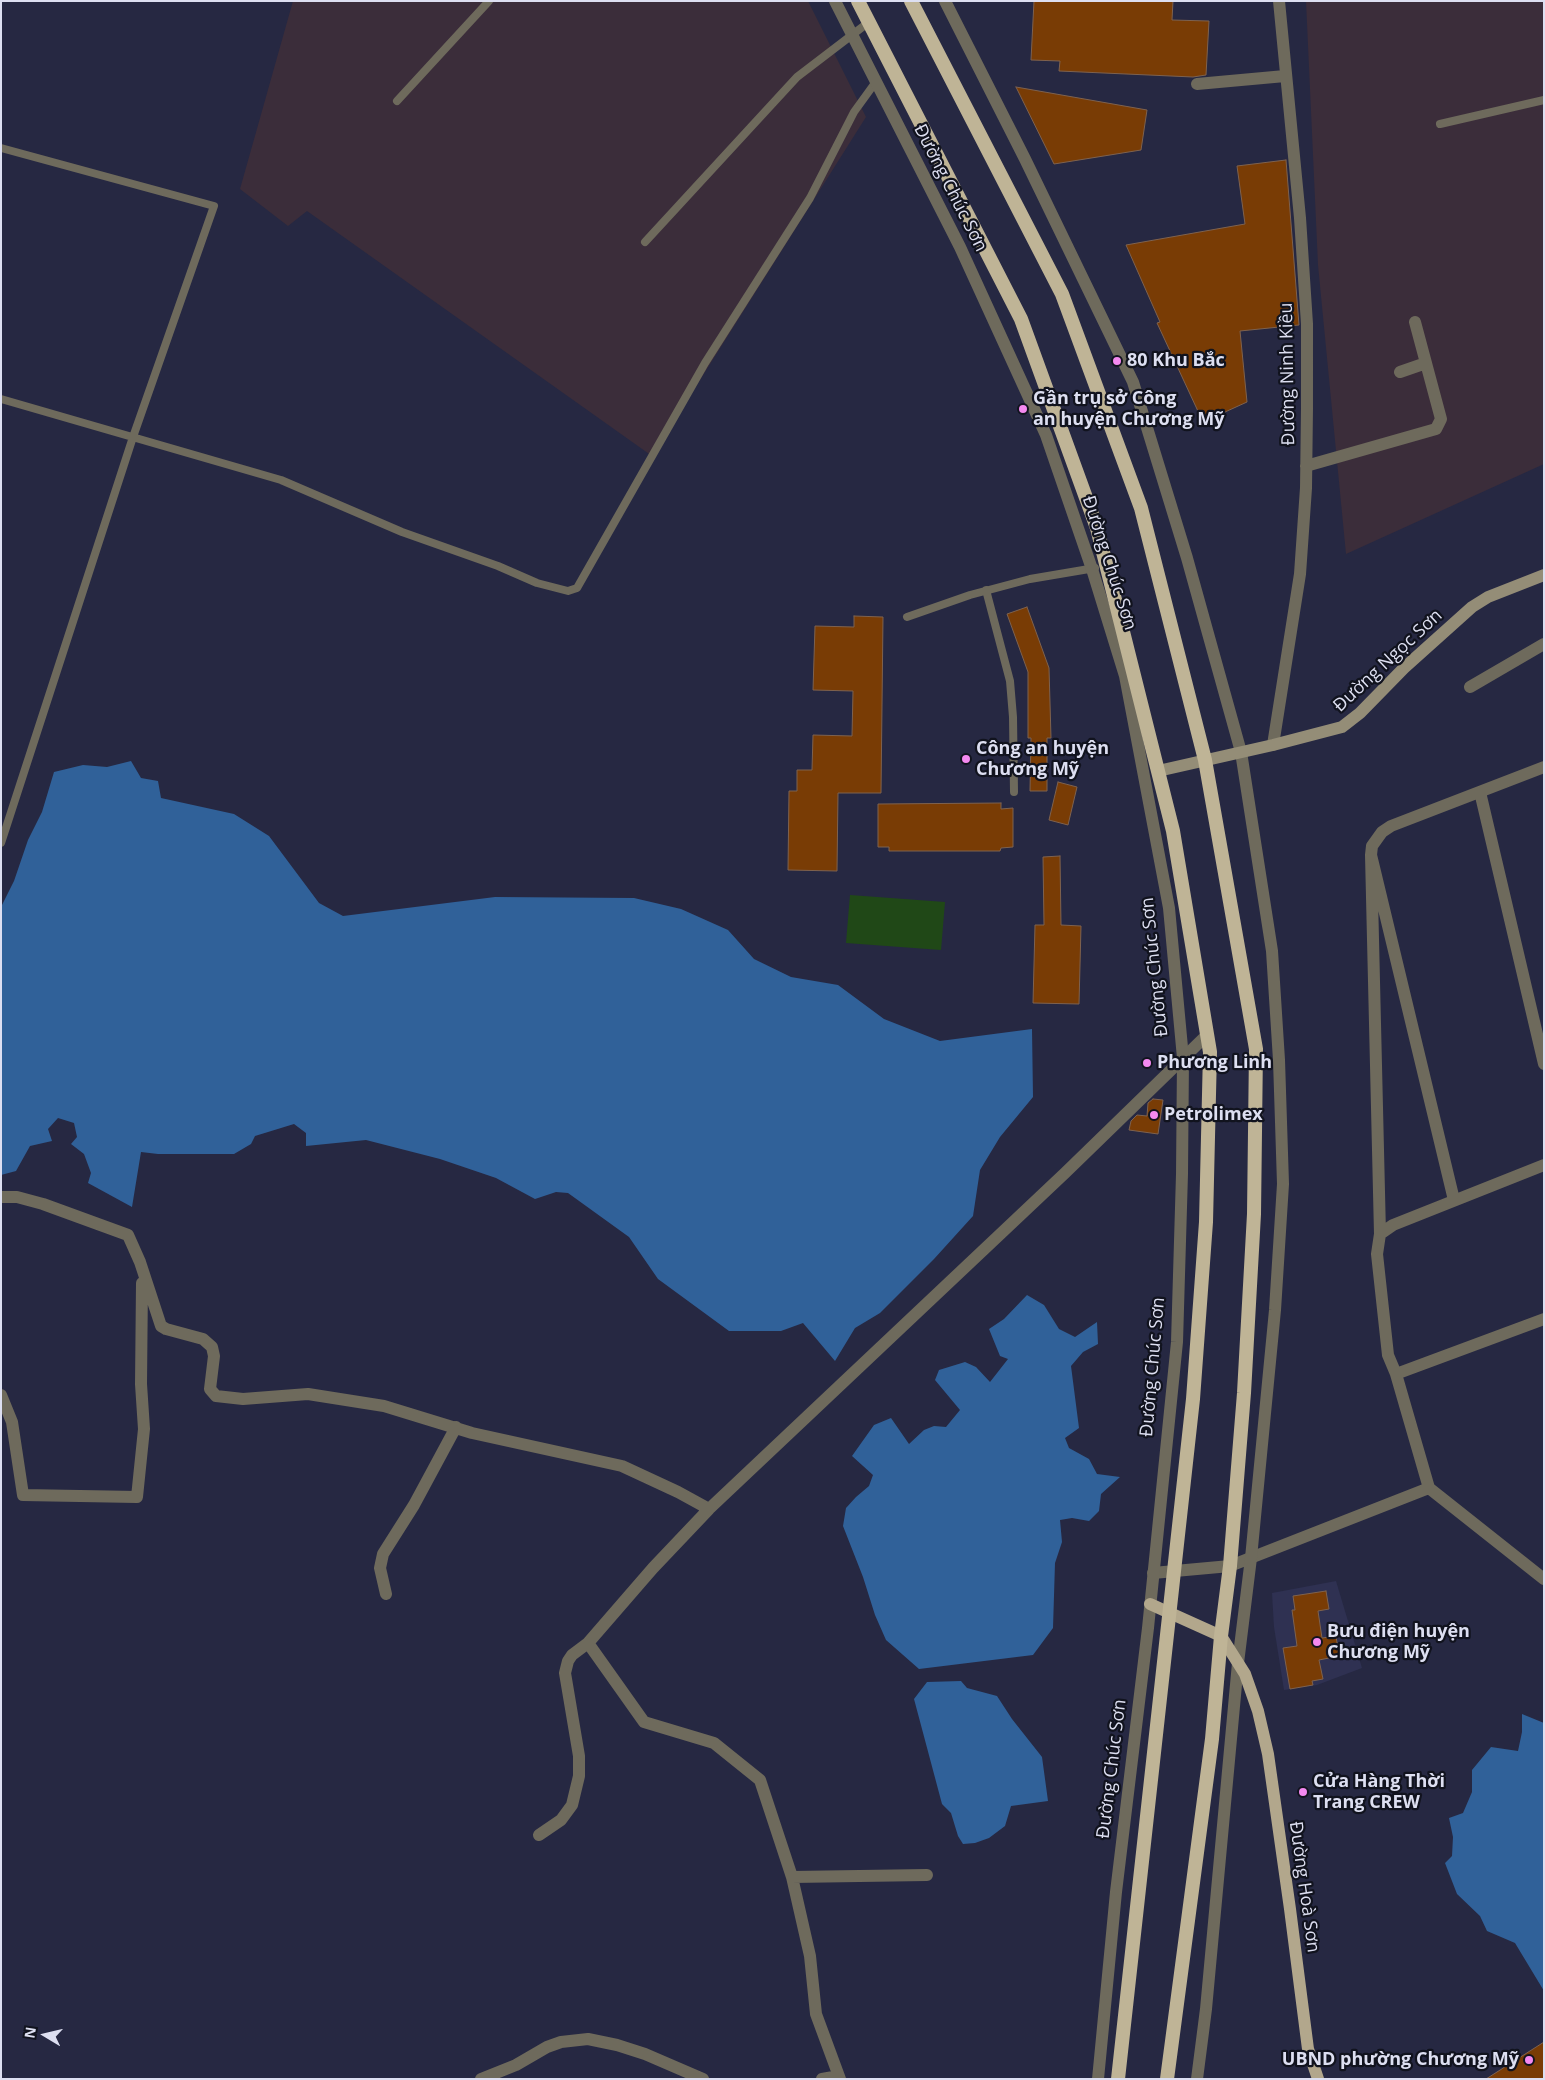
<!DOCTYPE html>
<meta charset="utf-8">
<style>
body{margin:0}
#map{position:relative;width:1545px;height:2080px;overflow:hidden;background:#262842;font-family:"Open Sans",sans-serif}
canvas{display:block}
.frame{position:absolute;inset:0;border:2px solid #dddff1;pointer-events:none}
.north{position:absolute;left:20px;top:2010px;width:50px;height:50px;-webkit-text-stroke:4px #11131e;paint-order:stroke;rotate:279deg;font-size:14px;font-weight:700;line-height:20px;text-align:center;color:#dddff1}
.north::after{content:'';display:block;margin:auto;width:18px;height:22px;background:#dddff1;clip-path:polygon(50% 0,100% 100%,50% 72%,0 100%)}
</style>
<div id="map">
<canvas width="1545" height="2080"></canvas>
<div class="frame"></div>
<div class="north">N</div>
</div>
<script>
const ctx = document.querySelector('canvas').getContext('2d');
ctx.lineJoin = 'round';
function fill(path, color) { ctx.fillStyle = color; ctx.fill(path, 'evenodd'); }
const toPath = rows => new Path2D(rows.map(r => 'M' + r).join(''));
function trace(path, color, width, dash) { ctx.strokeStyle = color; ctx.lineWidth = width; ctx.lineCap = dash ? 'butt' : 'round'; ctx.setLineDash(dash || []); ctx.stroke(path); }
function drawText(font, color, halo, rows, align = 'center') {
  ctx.font = font + ' "Open Sans",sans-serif'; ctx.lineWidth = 4.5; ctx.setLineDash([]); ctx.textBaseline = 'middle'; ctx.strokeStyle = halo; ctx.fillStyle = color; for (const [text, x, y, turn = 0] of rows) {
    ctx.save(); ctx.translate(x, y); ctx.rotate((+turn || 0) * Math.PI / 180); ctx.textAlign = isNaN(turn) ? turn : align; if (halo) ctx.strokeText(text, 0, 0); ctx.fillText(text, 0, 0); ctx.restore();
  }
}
fill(toPath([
 [1336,1581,1362,1668,1317,1685,1284,1690,1274,1627,1272,1593]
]), '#2f3152');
fill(toPath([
 [293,1,808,1,866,117,652,456,307,211,288,226,240,189],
 [1306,1,1544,1,1544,464,1346,554,1318,265]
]), '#3b2d3a');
fill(toPath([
 [850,895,945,902,941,950,846,943]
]), '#204817');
fill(toPath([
 [131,761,141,778,158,781,161,798,234,814,269,836,319,903,343,916,495,897,634,898,681,909,728,930,754,959,791,977,838,985,884,1019,940,1041,1032,1029,1033,1097,1000,1137,980,1170,973,1216,934,1259,880,1313,855,1328,835,1361,803,1323,781,1331,729,1331,658,1279,629,1237,568,1193,556,1192,535,1199,496,1178,440,1159,366,1140,306,1146,306,1133,294,1124,255,1136,251,1144,234,1154,158,1154,141,1152,132,1207,88,1183,91,1173,84,1154,71,1144,77,1137,74,1123,58,1118,48,1129,52,1141,30,1146,16,1171,1,1175,1,907,14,881,28,840,42,812,54,772,83,765,107,767],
 [1027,1295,1044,1305,1059,1329,1075,1337,1097,1322,1098,1344,1083,1352,1071,1366,1079,1428,1065,1438,1069,1448,1089,1459,1097,1474,1120,1477,1101,1494,1099,1511,1089,1521,1072,1518,1060,1520,1062,1542,1055,1563,1053,1628,1033,1655,919,1669,886,1640,875,1615,863,1577,843,1526,846,1508,856,1497,869,1486,873,1475,852,1456,874,1425,891,1418,909,1444,924,1430,934,1426,946,1427,960,1410,935,1380,939,1370,965,1362,976,1367,990,1382,1008,1359,1000,1356,989,1329,1004,1319],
 [961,1681,967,1688,997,1696,1012,1719,1042,1757,1048,1801,1011,1806,1005,1826,989,1838,975,1843,963,1844,958,1836,951,1813,942,1804,914,1699,927,1682],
 [1522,1714,1544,1723,1544,1991,1515,1943,1487,1931,1480,1916,1457,1894,1445,1863,1452,1856,1453,1837,1449,1818,1463,1813,1472,1792,1472,1770,1491,1747,1518,1751,1522,1732]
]), '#306199');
const building = toPath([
 [1034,1,1173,1,1172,20,1209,21,1206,75,1193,77,1059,71,1060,61,1031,60,1034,1],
 [1016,87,1147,110,1141,150,1054,164,1016,87],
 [1286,160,1299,325,1240,331,1247,402,1203,422,1157,323,1160,322,1126,245,1245,224,1237,166,1286,160],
 [1027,607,1049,668,1051,738,1047,738,1047,791,1030,791,1031,738,1028,738,1028,672,1007,614,1027,607],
 [854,616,883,617,881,793,838,793,837,871,788,870,789,791,797,791,797,770,812,770,813,735,852,736,853,691,813,690,815,626,854,627,854,616],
 [1058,782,1077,787,1068,825,1049,820,1058,782],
 [1001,803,1001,809,1013,808,1013,847,1001,848,1000,851,889,851,889,847,878,847,878,804,1001,803],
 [1060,856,1061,925,1081,926,1079,1004,1033,1003,1035,925,1044,925,1043,857,1060,856],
 [1153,1099,1163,1100,1158,1134,1129,1130,1131,1121,1137,1115,1147,1116,1148,1103,1153,1099],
 [1326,1591,1329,1609,1318,1611,1322,1638,1336,1636,1339,1656,1319,1660,1323,1679,1312,1681,1313,1685,1290,1689,1283,1648,1297,1646,1292,1610,1295,1610,1293,1596,1326,1591],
 [1544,2042,1544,2079,1486,2079,1544,2042]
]);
fill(building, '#793c05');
trace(building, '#7e624f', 1);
trace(toPath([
 [397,101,489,1],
 [1440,124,1544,100],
 [1,148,214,206,133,437,1,843],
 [645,242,797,77,869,22],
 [1,399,281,480,402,532,498,566,537,583,568,591,577,588,705,363,810,198,854,112,875,83],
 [986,590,1010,681,1013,717,1014,792],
 [907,617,970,595,1030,579,1095,568]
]), '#6e6a5c', 8);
trace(toPath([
 [1197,84,1285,76],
 [1400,372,1426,363],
 [1306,466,1436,429,1441,419,1415,322],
 [1470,687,1544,644],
 [1273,745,1300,574,1306,488,1307,408,1307,324,1300,218,1279,1],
 [1480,792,1544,1064],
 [1371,855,1380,1234,1377,1254,1388,1355,1396,1374,1429,1488,1544,1579],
 [1,1197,17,1197,43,1204,128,1235,140,1262,161,1326,166,1329,203,1339,212,1347,214,1356,210,1389,216,1396,243,1399,308,1394,384,1406,472,1433,622,1466,678,1492,709,1509],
 [1454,1200,1371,855,1372,846,1382,832,1391,826,1544,767],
 [1380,1234,1393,1225,1544,1165],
 [1396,1374,1544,1319],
 [1,1395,12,1422,23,1495,137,1497,144,1429,141,1384,142,1283],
 [1153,1573,1230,1566,1429,1488],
 [386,1594,380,1568,383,1554,414,1505,456,1427],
 [588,1643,644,1722,714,1743,760,1780,792,1877,810,1956,816,2014,840,2079],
 [539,1835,561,1820,572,1805,579,1776,579,1756,565,1673,568,1661,572,1655,588,1643,653,1568,709,1509,1065,1173,1207,1035],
 [792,1877,927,1875],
 [481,2079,516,2065,547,2047,561,2042,588,2039,617,2045,645,2054,703,2079],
 [822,2079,839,2076]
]), '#6e6a5c', 12);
trace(toPath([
 [835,1,960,247,1046,435,1092,569,1125,676,1169,908,1183,1058,1182,1174,1177,1342,1148,1628,1116,1892,1098,2079],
 [945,1,1025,159,1133,382,1187,558,1241,752,1272,951,1279,1060,1283,1184,1275,1310,1251,1558,1238,1663,1206,2009,1197,2079]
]), '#6e6a5c', 12);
trace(toPath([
 [1158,771,1273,745,1342,727,1360,713,1404,668,1472,607,1488,597,1544,575]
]), '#948d77', 12);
trace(toPath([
 [1150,1604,1221,1636,1245,1674,1258,1711,1268,1754,1290,1909,1308,2049,1318,2079]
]), '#b2a78c', 12);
trace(toPath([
 [858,1,1021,319,1097,528,1173,831,1210,1052,1206,1222,1193,1399,1118,2079],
 [911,1,1062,294,1141,508,1205,760,1256,1049,1254,1214,1244,1393,1230,1566,1221,1636,1212,1739,1167,2079]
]), '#bfb496', 14);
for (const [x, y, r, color] of [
 [1117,361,5,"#f489f0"],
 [1023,409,5,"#f489f0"],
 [966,759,5,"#f489f0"],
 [1147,1063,5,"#f489f0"],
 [1154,1115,5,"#f489f0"],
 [1317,1642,5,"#f489f0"],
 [1303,1792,5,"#f489f0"],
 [1529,2060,5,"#f489f0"]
]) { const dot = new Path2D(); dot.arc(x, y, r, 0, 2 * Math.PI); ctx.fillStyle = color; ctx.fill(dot); trace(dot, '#11131e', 2); }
drawText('18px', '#dddff1', '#11131e', [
 ["Đường Chúc Sơn",950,188,63],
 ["Đường Ninh Kiều",1288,374,-91],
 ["Đường Chúc Sơn",1109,563,72],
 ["Đường Ngọc Sơn",1388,661,-43],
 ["Đường Chúc Sơn",1155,967,-96],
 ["Đường Chúc Sơn",1153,1367,-85],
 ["Đường Chúc Sơn",1112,1769,-83],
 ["Đường Hoà Sơn",1304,1887,82]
]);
drawText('bold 18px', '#dddff1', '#11131e', [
 ["80 Khu Bắc",1127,361],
 ["Gần trụ sở Công",1033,399],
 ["an huyện Chương Mỹ",1033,420],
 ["Công an huyện",976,749],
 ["Chương Mỹ",976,770],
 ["Phương Linh",1157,1063],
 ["Petrolimex",1164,1115],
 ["Bưu điện huyện",1327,1632],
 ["Chương Mỹ",1327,1653],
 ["Cửa Hàng Thời",1313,1782],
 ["Trang CREW",1313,1803],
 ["UBND phường Chương Mỹ",1519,2060,"right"]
], 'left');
</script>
